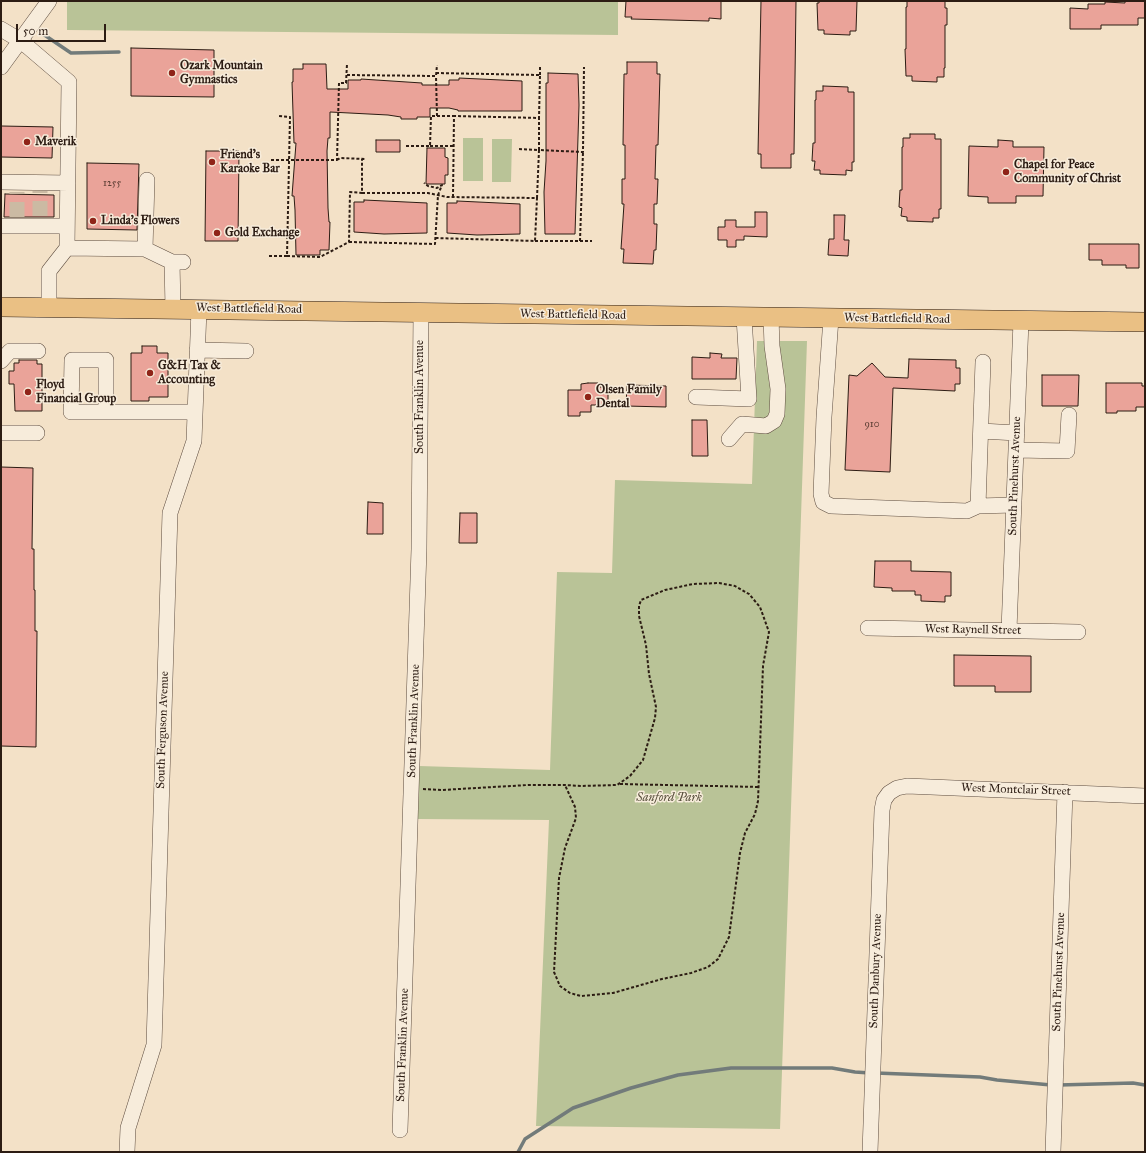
<!DOCTYPE html>
<style>
body{margin:0}
#map{position:relative;width:1146px;height:1153px;overflow:hidden;background:#f3e1c7;font-family:"IM FELL Great Primer",serif}
canvas{display:block}
.frame{position:absolute;inset:0;border:2px solid #2c1c13;pointer-events:none}
.scale{position:absolute;left:16px;top:24px;width:90px;height:18px;box-sizing:border-box;border:2px solid #2c1c13;border-top:0;padding-left:5px;font-size:12px;line-height:14px;white-space:nowrap;color:#2c1c13;-webkit-text-stroke:3px #f7ecdb;paint-order:stroke}
</style>
<div id="map">
<canvas width="1146" height="1153"></canvas>
<div class="frame"></div>
<div class="scale">50 m</div>
</div>
<script>
const ctx = document.querySelector('canvas').getContext('2d');
ctx.lineJoin = 'round';
function fill(path, color) { ctx.fillStyle = color; ctx.fill(path, 'evenodd'); }
const toPath = rows => new Path2D(rows.map(r => 'M' + r).join(''));
function trace(path, color, width, dash) { ctx.strokeStyle = color; ctx.lineWidth = width; ctx.lineCap = dash ? 'butt' : 'round'; ctx.setLineDash(dash || []); ctx.stroke(path); }
function drawText(font, color, halo, rows, align = 'center') {
  ctx.font = font + ' "IM FELL Great Primer",serif'; ctx.lineWidth = 3; ctx.setLineDash([]); ctx.textBaseline = 'middle'; ctx.strokeStyle = halo; ctx.fillStyle = color; for (const [text, x, y, turn = 0] of rows) {
    ctx.save(); ctx.translate(x, y); ctx.rotate((+turn || 0) * Math.PI / 180); ctx.textAlign = isNaN(turn) ? turn : align; if (halo) ctx.strokeText(text, 0, 0); ctx.fillText(text, 0, 0); ctx.restore();
  }
}
fill(toPath([
 [67,1,618,1,618,35,67,30],
 [463,138,483,138,483,181,463,181],
 [492,139,512,139,511,182,492,182],
 [757,341,807,341,780,1129,536,1126,549,820,418,819,419,766,550,770,557,572,612,573,615,480,752,484]
]), '#b9c397');
trace(toPath([
 [40,32,71,53,119,52],
 [876,1073,980,1077,997,1080,1051,1085],
 [1059,1085,1133,1083,1145,1085],
 [518,1152,525,1139,573,1108,631,1088,678,1075,731,1068,832,1068,855,1072,870,1073]
]), '#727b7a', 3.5);
const building = toPath([
 [626,1,721,1,721,19,709,18,709,21,631,19,632,17,625,17,626,1],
 [761,1,796,1,794,154,791,154,791,168,761,168,761,154,758,154,761,1],
 [819,1,857,1,856,31,850,31,850,35,824,34,824,30,818,30,817,3,819,3,819,1],
 [907,1,945,1,945,8,947,8,947,25,945,25,945,68,944,68,944,77,937,77,937,82,912,81,912,76,906,76,905,49,906,49,906,7,907,7,907,1],
 [1125,1,1145,1,1145,18,1138,18,1138,25,1101,25,1101,29,1070,29,1070,8,1088,9,1088,4,1105,4,1105,2,1125,3,1125,1],
 [131,48,214,50,214,97,131,96,131,48],
 [627,62,657,62,657,74,660,74,658,145,656,145,655,179,658,179,657,204,654,204,654,224,657,224,656,250,654,250,653,264,623,263,624,249,621,249,624,204,622,204,622,179,625,179,625,145,623,145,624,74,627,74,627,62],
 [303,64,326,64,327,89,348,89,348,80,361,80,361,79,422,83,422,85,449,85,449,80,459,80,459,78,522,81,522,111,458,111,458,110,449,108,430,108,430,117,417,117,417,119,401,119,401,117,388,115,330,112,330,138,328,138,327,151,328,208,329,222,330,222,329,250,320,250,320,255,296,255,295,210,294,196,292,196,296,143,294,143,292,82,293,82,293,69,303,69,303,64],
 [548,73,578,74,579,105,575,234,545,234,544,192,546,161,546,83,548,83,548,73],
 [823,86,848,87,848,92,854,92,854,162,852,162,852,171,846,170,846,175,820,174,820,170,814,170,815,161,812,161,813,143,815,143,815,100,816,100,816,91,823,91,823,86],
 [1,126,53,127,52,158,1,157,1,126],
 [910,134,935,134,935,139,941,139,941,209,939,209,939,218,933,218,933,222,907,221,907,217,901,216,902,208,899,207,900,190,902,190,902,147,903,147,903,138,910,138,910,134],
 [376,140,400,140,400,152,376,152,376,140],
 [998,140,1013,141,1013,147,1044,147,1043,196,1016,196,1016,203,988,203,988,197,968,196,969,146,998,147,998,140],
 [427,148,445,148,445,157,448,158,448,175,445,175,445,184,426,184,427,148],
 [206,151,239,151,238,241,205,241,206,151],
 [87,163,139,164,137,230,87,229,87,163],
 [5,194,54,195,54,217,4,217,5,194],
 [364,200,427,203,427,233,384,234,354,232,354,202,364,202,364,200],
 [457,201,520,204,520,234,477,235,447,233,447,203,457,203,457,201],
 [755,212,767,212,767,237,744,236,744,240,736,240,736,247,727,247,727,240,718,240,718,227,725,227,725,220,736,220,736,227,755,227,755,212],
 [834,215,845,215,844,240,849,240,848,256,828,255,829,239,834,239,834,215],
 [1089,244,1139,244,1139,268,1126,268,1126,265,1102,265,1102,260,1089,260,1089,244],
 [142,346,157,346,157,353,168,353,168,397,149,397,149,401,131,401,131,353,142,353,142,346],
 [710,353,722,354,721,358,737,358,736,379,692,379,692,357,710,358,710,353],
 [909,359,956,360,956,368,960,368,960,384,955,384,955,391,893,388,890,472,845,470,849,375,857,376,872,363,885,377,908,378,909,359],
 [19,360,37,360,37,364,42,364,42,411,15,411,14,384,9,384,9,371,14,371,14,363,19,363,19,360],
 [1042,375,1079,375,1078,406,1042,406,1042,375],
 [588,383,598,383,600,387,608,387,608,405,591,405,591,412,580,412,580,416,568,416,568,390,581,390,581,384,588,383],
 [1106,383,1142,383,1142,386,1145,386,1145,407,1136,407,1136,411,1117,411,1117,413,1106,413,1106,383],
 [627,385,666,386,666,407,626,406,627,385],
 [692,420,707,420,708,456,692,456,692,420],
 [1,467,33,468,32,549,34,549,34,590,35,590,35,631,37,631,36,747,1,746,1,467],
 [368,502,383,503,383,534,367,534,368,502],
 [460,513,477,513,477,543,459,543,460,513],
 [875,561,911,561,911,571,951,572,951,596,945,596,945,602,921,601,921,595,915,595,915,591,892,591,892,588,874,587,875,561],
 [954,655,1031,656,1031,692,995,692,995,686,954,686,954,655]
]);
fill(building, '#eaa399');
trace(building, '#2c1c13', 1);
trace(toPath([
 [40,216,40,191],
 [17,217,17,192]
]), '#cbbaa3', 15, [15, 8]);
const minor = toPath([
 [1,29,21,41,69,82,67,248,49,271,49,307],
 [1,67,49,1],
 [1,182,68,183],
 [1,226,67,226],
 [67,248,145,249,147,180],
 [145,249,172,262,183,262],
 [172,262,173,308],
 [831,318,824,417,821,494,823,502,831,506,967,511,978,506,1014,505],
 [197,350,246,351],
 [1,361,10,351,38,351],
 [696,397,749,399,744,317],
 [106,412,106,360,72,360,71,412,195,412],
 [981,431,1017,433],
 [1,433,37,433],
 [729,439,742,424,766,426,774,421,777,414,778,389,772,346,771,317],
 [1016,450,1067,451,1069,415],
 [978,506,983,362],
 [868,628,1078,632],
 [1009,630,1021,321],
 [400,1130,419,549,421,312],
 [127,1152,128,1128,154,1045,170,513,194,441,199,309],
 [870,1152,882,810,884,800,889,793,897,788,907,786,1145,796],
 [1053,1152,1065,792]
]);
const major = toPath([
 [1,307,1145,322]
]);
trace(minor, '#5e4d40', 16);
trace(major, '#2c1c13', 20);
trace(toPath([
 [436,73,540,75,539,118,454,116],
 [347,75,436,76,437,65],
 [540,75,540,67],
 [437,116,454,116,453,197],
 [406,146,430,146,431,116,437,116,436,76],
 [430,146,453,146],
 [519,149,539,150,539,118],
 [271,160,337,160,339,83,346,83,347,64],
 [337,160,340,158,365,159],
 [362,193,428,193,447,197,537,198,535,241,435,238],
 [537,198,539,150,583,152,584,67],
 [535,241,580,241,583,152],
 [580,241,592,241],
 [349,242,435,244,438,195,442,185,437,188,428,186,424,183],
 [269,256,287,256,290,117,279,116],
 [287,256,320,257,349,242,350,192,362,193,362,159],
 [620,784,759,787],
 [423,789,442,790,528,785,565,785,581,786,617,785,630,776,643,760,655,718,656,707,649,674,646,645,639,616,639,606,641,600,665,590,693,584,719,583,735,586,749,594,760,607,769,632,763,666,758,801,755,814,745,833,740,853,729,937,718,959,708,967,691,973,662,979,613,993,581,996,570,993,560,986,554,972,559,878,565,848,576,818,575,807,565,785]
]), '#2c1c13', 2, [3, 2]);
trace(minor, '#f7ecdb', 15);
trace(major, '#eac084', 19);
for (const [x, y, r, color] of [
 [172,73,4,"#8f2418"],
 [27,142,4,"#8f2418"],
 [212,162,4,"#8f2418"],
 [1006,172,4,"#8f2418"],
 [93,221,4,"#8f2418"],
 [217,233,4,"#8f2418"],
 [150,373,4,"#8f2418"],
 [28,392,4,"#8f2418"],
 [588,397,4,"#8f2418"]
]) { const dot = new Path2D(); dot.arc(x, y, r, 0, 2 * Math.PI); ctx.fillStyle = color; ctx.fill(dot); trace(dot, '#f7ecdb', 1.5); }
drawText('10px', '#5c3e34', null, [
 ["1255",112,184],
 ["910",872,425]
]);
drawText('bold 12px', '#2c1c13', '#f7ecdb', [
 ["Ozark Mountain",180,66],
 ["Gymnastics",180,80],
 ["Maverik",35,142],
 ["Friend's",220,155],
 ["Karaoke Bar",220,169],
 ["Chapel for Peace",1014,165],
 ["Community of Christ",1014,179],
 ["Linda's Flowers",101,221],
 ["Gold Exchange",225,233],
 ["G&H Tax &",158,366],
 ["Accounting",158,380],
 ["Floyd",36,385],
 ["Financial Group",36,399],
 ["Olsen Family",596,390],
 ["Dental",596,404]
], 'left');
drawText('12px', '#2c1c13', '#f7ecdb', [
 ["West Battlefield Road",249,309,1],
 ["West Battlefield Road",573,315,1],
 ["West Battlefield Road",897,319,1],
 ["South Franklin Avenue",420,397,-90],
 ["South Pinehurst Avenue",1015,476,-88],
 ["West Raynell Street",973,630,1],
 ["South Franklin Avenue",414,721,-88],
 ["South Ferguson Avenue",163,730,-88],
 ["West Montclair Street",1016,790,2],
 ["South Danbury Avenue",876,971,-88],
 ["South Pinehurst Avenue",1059,972,-88],
 ["South Franklin Avenue",403,1045,-88]
]);
drawText('italic 12px', '#564e3b', '#f7ecdb', [
 ["Sanford Park",669,798]
]);
</script>
